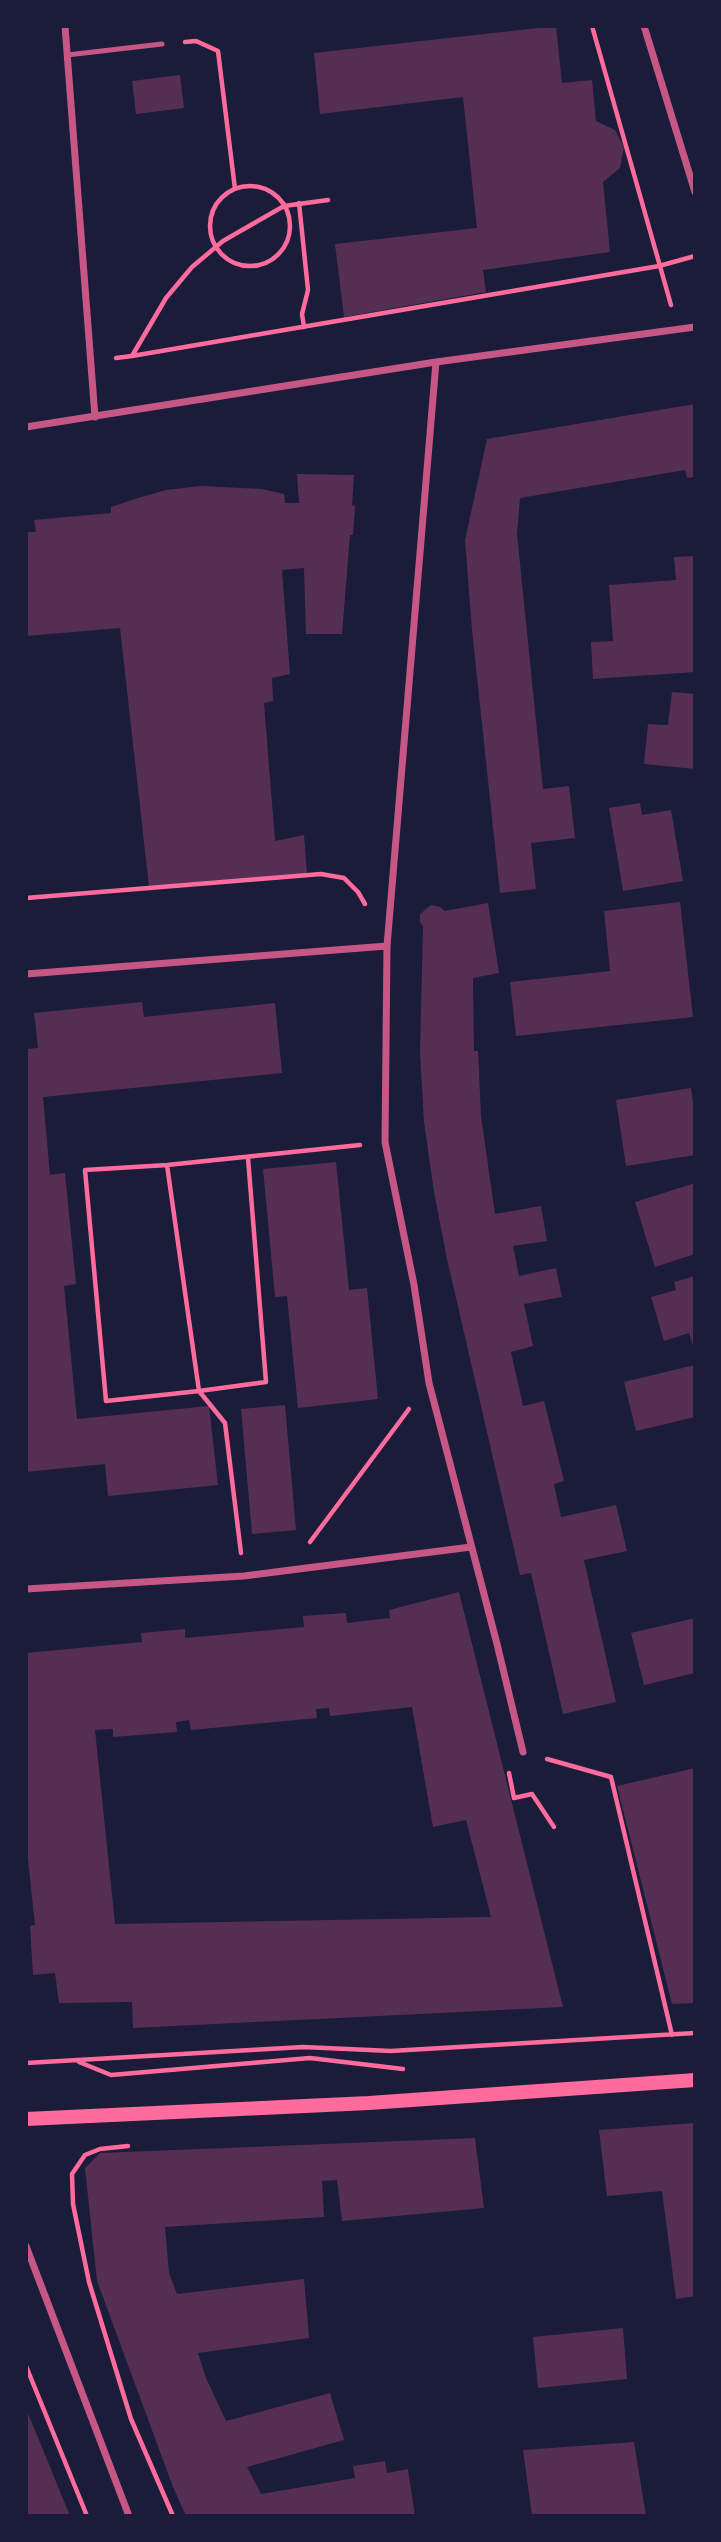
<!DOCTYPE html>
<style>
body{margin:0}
#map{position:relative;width:721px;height:2542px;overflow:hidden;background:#1b1b3a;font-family:Arial,sans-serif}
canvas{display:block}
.frame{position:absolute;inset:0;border:28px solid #1b1b3a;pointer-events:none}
</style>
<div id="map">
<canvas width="721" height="2542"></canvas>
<div class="frame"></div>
</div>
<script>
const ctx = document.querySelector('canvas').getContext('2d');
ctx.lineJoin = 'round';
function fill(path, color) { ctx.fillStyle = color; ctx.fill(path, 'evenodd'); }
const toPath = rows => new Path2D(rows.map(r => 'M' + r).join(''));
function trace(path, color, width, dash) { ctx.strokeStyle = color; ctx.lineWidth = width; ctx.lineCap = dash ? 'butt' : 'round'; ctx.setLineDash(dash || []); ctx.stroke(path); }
fill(toPath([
 [556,26,562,83,592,80,596,121,615,130,624,147,620,168,603,182,610,252,483,270,486,292,344,317,335,244,477,228,463,97,320,114,314,53],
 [180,75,184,108,136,114,132,81],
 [695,404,695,477,687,478,685,470,520,498,517,534,543,789,569,786,575,838,531,843,536,889,500,893,472,630,465,540,487,439],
 [297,474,354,475,352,505,355,506,353,535,350,535,342,634,306,634,304,568,282,570,290,674,272,678,273,701,264,703,275,841,304,835,307,874,149,887,120,628,26,636,26,532,36,532,34,520,111,513,111,507,138,498,166,490,201,486,262,489,284,494,285,503,299,503],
 [695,556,695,672,593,679,591,642,613,641,609,585,676,580,674,557],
 [672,692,695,694,695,769,644,764,648,724,668,725],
 [640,803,642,815,671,810,683,881,623,891,609,808],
 [680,902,693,1017,516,1036,510,982,610,971,604,911],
 [488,903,499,973,473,978,474,1051,478,1051,481,1116,495,1214,541,1206,547,1241,513,1246,519,1276,556,1268,562,1297,524,1304,533,1346,511,1352,523,1406,544,1401,564,1481,554,1484,561,1517,616,1505,627,1551,584,1560,616,1702,563,1714,531,1573,520,1575,447,1259,434,1192,424,1122,420,1053,423,926,420,922,420,914,431,905,440,907,445,911],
 [142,1002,144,1017,275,1003,282,1073,43,1097,50,1175,65,1173,76,1284,64,1286,77,1419,209,1406,218,1485,108,1496,105,1464,26,1472,26,1049,38,1048,34,1013],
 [691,1088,695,1116,695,1155,626,1166,616,1100],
 [336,1162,349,1290,367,1288,378,1399,298,1408,287,1296,275,1297,263,1169],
 [695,1183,695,1254,655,1267,635,1202],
 [695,1276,695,1349,694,1349,689,1333,664,1341,651,1297,676,1290,674,1282],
 [695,1365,695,1417,636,1431,624,1382],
 [285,1405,296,1530,252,1534,241,1409],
 [459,1592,563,2007,133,2028,132,2002,59,2003,55,1973,33,1975,30,1926,35,1925,26,1841,26,1653,142,1642,141,1633,185,1629,185,1638,304,1627,303,1616,346,1613,347,1623,390,1618,389,1610],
 [412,1707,433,1827,466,1820,491,1917,115,1924,95,1730,113,1729,113,1737,177,1732,176,1722,189,1720,191,1730,317,1718,316,1709,329,1708,330,1716],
 [695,1618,695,1673,644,1685,631,1633],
 [695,1768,695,2003,672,2004,617,1786],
 [695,2123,695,2296,676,2299,662,2191,607,2196,599,2130],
 [475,2138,484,2208,342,2221,337,2180,322,2181,324,2217,165,2227,169,2273,177,2294,304,2279,309,2338,198,2353,206,2378,226,2421,330,2393,344,2440,247,2467,261,2494,355,2478,353,2466,385,2461,387,2473,408,2469,415,2516,186,2516,173,2487,97,2281,85,2168,100,2153],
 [623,2328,627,2379,538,2388,533,2337],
 [26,2409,37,2435,70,2516,26,2516],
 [634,2442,646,2516,532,2516,523,2450]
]), '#542f53');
trace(toPath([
 [592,26,671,305],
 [185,42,196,41,218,51,235,189],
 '210 226a40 40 0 1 1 80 0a40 40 0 1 1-80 0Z',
 [299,203,308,290,302,314,304,327],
 [132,356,659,266,695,256],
 [116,358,132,356,166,298,192,267,223,241,284,206,328,200],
 [26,898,321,874,344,878,358,892,365,904],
 [167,1165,199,1391,106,1401,85,1170,167,1165,360,1145],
 [310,1542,409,1409],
 [241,1553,225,1423,199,1391,266,1382,248,1158],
 [547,1759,611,1777,672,2035],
 [509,1773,514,1798,532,1794,554,1827],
 [79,2062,111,2075,310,2058,403,2069],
 [26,2063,303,2047,391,2051,695,2033],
 [128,2146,100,2149,85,2155,72,2174,73,2204,89,2282,131,2419,173,2516],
 [26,2366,87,2516]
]), '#ff6b9d', 4.5);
trace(toPath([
 [67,55,162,44]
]), '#c65784', 5);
trace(toPath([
 [65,26,95,417],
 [644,26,695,192],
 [436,362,387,946,385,1142,414,1285,429,1383,497,1644,523,1752],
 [26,427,436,362,695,327],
 [26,974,387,946],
 [26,1589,244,1576,471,1547],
 [26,2246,129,2516]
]), '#c65784', 7);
trace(toPath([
 [26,2119,369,2103,695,2080]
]), '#ff6b9d', 14);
</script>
